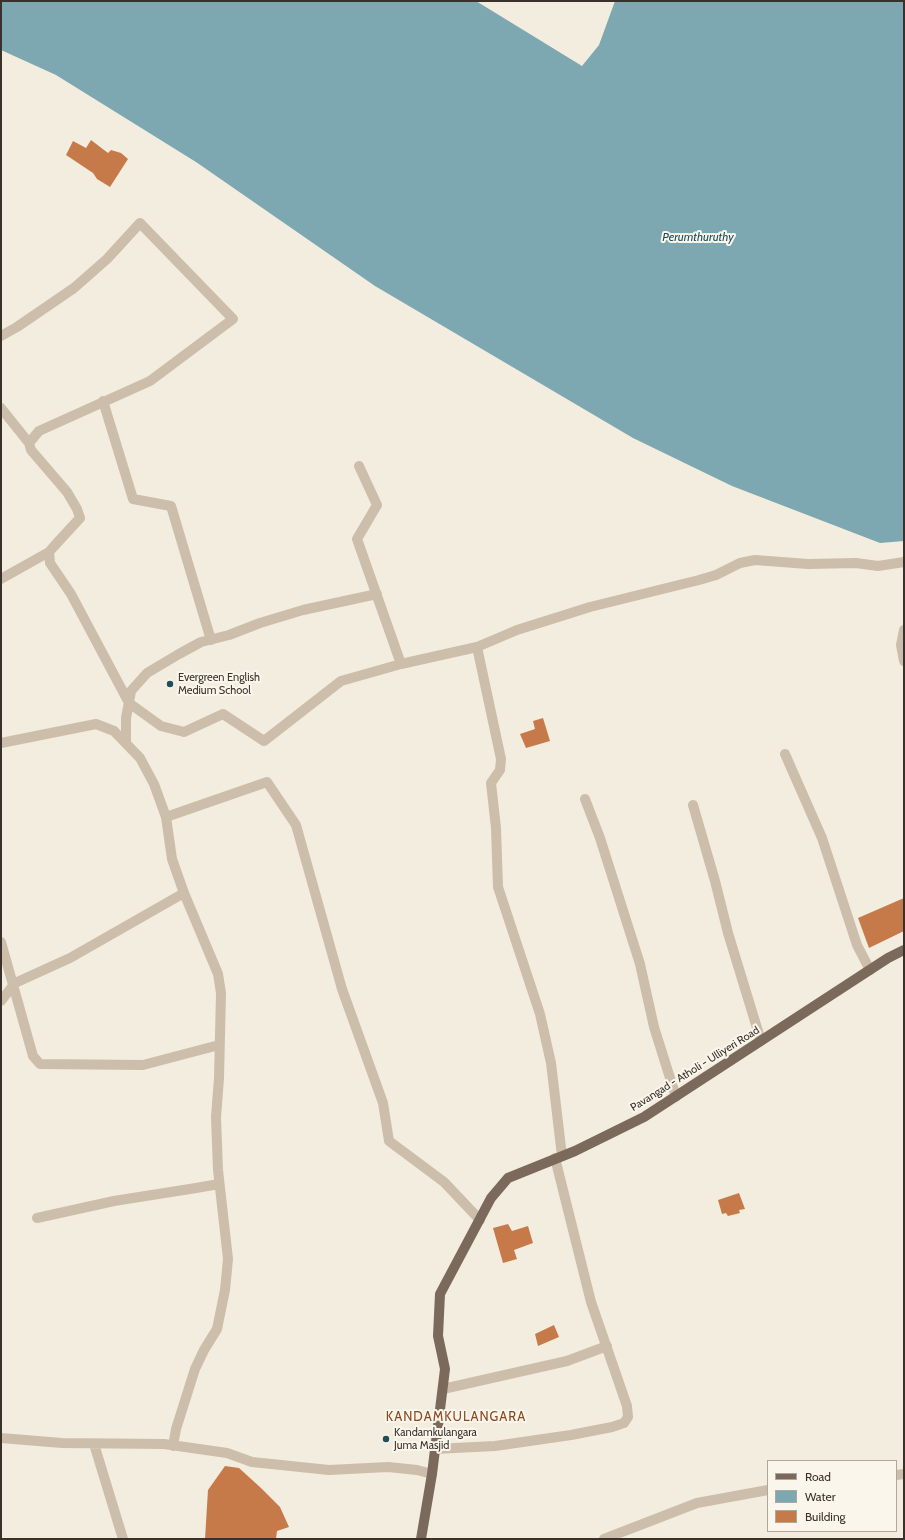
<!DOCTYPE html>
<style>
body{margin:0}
#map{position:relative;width:905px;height:1540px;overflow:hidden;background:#f3eddf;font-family:Cabin,sans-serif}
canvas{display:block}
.frame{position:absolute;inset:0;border:2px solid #39312a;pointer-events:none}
.legend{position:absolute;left:767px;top:1460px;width:130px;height:72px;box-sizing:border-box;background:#faf6eb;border:1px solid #ada79e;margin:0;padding:5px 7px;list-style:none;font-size:12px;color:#39312a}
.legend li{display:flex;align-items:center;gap:8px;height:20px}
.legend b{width:20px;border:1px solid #ada79e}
</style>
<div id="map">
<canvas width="905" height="1540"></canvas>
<div class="frame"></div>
<ul class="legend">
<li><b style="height:5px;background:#7b6a5b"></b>Road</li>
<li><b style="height:11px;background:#7da7b1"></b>Water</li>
<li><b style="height:11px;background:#c77a49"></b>Building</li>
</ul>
</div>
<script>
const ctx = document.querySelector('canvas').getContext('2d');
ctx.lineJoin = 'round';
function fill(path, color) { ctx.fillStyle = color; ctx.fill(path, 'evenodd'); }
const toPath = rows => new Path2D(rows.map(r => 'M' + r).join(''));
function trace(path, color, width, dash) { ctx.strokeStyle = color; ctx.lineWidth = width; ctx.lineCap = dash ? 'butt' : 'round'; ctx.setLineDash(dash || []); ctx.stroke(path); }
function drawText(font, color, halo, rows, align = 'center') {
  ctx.font = font + ' Cabin,sans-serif'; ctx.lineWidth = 4; ctx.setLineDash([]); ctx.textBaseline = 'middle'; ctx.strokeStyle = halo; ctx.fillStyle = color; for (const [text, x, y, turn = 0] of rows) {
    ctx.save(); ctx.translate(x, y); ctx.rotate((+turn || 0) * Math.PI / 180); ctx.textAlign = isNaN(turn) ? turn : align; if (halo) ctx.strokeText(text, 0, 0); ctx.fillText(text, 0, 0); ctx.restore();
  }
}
fill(toPath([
 [1,1,476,1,582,66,599,45,615,1,904,1,904,541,880,543,732,486,633,438,375,286,196,162,56,75,1,50]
]), '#7da7b1');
fill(toPath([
 [91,140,108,153,111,150,121,153,128,159,110,187,97,179,93,173,66,155,73,141,86,148],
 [543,718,550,741,526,748,520,734,535,729,533,721],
 [904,898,904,931,869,948,858,918],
 [739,1193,745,1209,739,1210,740,1213,728,1216,726,1213,722,1214,718,1200],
 [508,1224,512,1231,528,1226,533,1243,514,1250,517,1259,503,1263,493,1228],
 [554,1325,559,1337,538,1346,535,1334],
 [225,1466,239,1468,261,1488,280,1507,289,1527,277,1531,276,1539,205,1539,208,1490]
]), '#c77a49');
trace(toPath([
 [1,336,17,327,74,288,107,259,140,223,233,319,150,381,39,431,29,443,31,450,67,492,77,509,80,518,57,543,49,552,50,563,71,594,129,703,161,726,184,732,223,714,264,741,341,681,401,664,477,647,517,630,590,607,699,580,716,575,740,563,755,560,808,564,856,563,878,566,904,562],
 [103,401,133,499,171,506,211,640],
 [1,408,29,443],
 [359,466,377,505,357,539,401,664],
 [1,579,49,552],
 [904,630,901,645,904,661],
 [477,647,501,759,500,770,491,783,496,828,498,887,540,1014,551,1063,562,1156],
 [1,743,96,724,114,731,140,758,154,784,166,817,172,859,184,893,218,974,221,993,219,1078,216,1117,218,1170,228,1259,225,1290,217,1329,204,1350,195,1369,176,1429,173,1446],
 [126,743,126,718,131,691,147,673,179,654,201,642,229,635,260,623,303,610,377,594],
 [785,754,822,838,857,945,870,970],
 [585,799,600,838,640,964,654,1027,676,1097],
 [693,805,715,881,728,933,761,1041],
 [166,817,267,782,296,825,342,989,383,1103,389,1141,444,1182,480,1220],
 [1,942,33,1056,40,1064,143,1065,219,1045],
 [1,1001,15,983,70,958,184,893],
 [37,1218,114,1201,196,1188,219,1184],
 [443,1389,567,1361,607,1346],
 [1,1438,62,1443,164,1444,227,1453,252,1462,329,1470,388,1467,417,1470,432,1474],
 [94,1444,123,1539],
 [435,1449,495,1446,571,1435,612,1427,624,1423,628,1417,627,1406,591,1302,555,1158],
 [896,1475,904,1474],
 [604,1539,697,1503,768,1490]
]), '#ccbeaa', 10);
trace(toPath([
 [421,1539,432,1474,445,1369,438,1336,440,1294,491,1198,508,1178,575,1151,644,1117,888,958,904,950]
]), '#7b6a5b', 10);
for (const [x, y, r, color] of [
 [170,684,4,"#1e4e5c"],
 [386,1439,4,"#1e4e5c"]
]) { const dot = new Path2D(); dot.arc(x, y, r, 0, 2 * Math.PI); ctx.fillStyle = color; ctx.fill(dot); trace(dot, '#faf6eb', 1.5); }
drawText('11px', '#39312a', '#faf6eb', [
 ["Evergreen English",178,678],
 ["Medium School",178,691],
 ["Kandamkulangara",394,1433],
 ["Juma Masjid",394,1446]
], 'left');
drawText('11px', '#39312a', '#faf6eb', [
 ["Pavangad - Atholi - Ulliyeri Road",695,1069,-32]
]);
drawText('italic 12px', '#1e4e5c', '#faf6eb', [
 ["Perumthuruthy",698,237]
]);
ctx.letterSpacing = '1px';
drawText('13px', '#894a22', '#faf6eb', [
 ["KANDAMKULANGARA",456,1417]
]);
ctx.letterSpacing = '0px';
</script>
